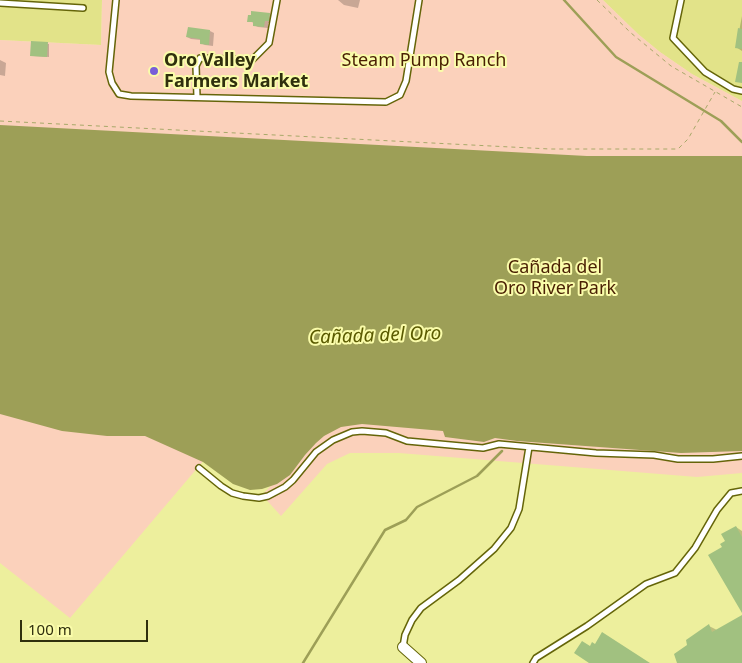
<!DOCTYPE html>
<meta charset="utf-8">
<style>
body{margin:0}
#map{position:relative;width:742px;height:663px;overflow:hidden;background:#edef9d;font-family:"Noto Sans",sans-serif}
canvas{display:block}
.scale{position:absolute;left:20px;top:620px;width:128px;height:22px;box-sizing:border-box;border:2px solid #2f2f0d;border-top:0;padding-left:6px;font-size:15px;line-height:18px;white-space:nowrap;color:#2f2f0d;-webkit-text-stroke:4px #fafcaa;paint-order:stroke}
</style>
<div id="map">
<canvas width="742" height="663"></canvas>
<div class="scale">100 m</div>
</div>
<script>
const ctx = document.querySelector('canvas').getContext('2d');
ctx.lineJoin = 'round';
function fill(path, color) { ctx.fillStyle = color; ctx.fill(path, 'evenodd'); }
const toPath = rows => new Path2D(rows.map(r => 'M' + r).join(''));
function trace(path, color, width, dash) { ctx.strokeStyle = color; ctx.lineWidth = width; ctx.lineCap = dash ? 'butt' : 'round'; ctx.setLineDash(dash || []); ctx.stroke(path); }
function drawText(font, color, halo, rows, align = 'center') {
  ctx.font = font + ' "Noto Sans",sans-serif'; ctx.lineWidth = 4; ctx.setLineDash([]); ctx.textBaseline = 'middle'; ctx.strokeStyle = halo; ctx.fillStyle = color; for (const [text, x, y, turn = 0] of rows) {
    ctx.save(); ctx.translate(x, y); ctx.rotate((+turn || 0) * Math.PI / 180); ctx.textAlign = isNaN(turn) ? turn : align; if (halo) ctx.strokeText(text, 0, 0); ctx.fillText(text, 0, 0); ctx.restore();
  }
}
fill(toPath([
 [0,0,102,0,101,45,0,40],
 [603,0,742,0,742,101,692,74,660,52,638,34]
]), '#e2e389');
fill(toPath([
 [102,0,603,0,638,34,660,52,692,74,742,101,742,473,697,477,399,453,350,453,327,464,281,516,262,495,341,414,250,406,70,618,0,563,0,40,101,45]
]), '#fbd1bb');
fill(toPath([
 [0,125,587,156,742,156,742,451,681,453,517,441,495,438,484,442,445,437,443,431,362,424,341,427,324,436,316,443,305,455,290,475,277,484,262,489,250,490,233,484,203,462,145,436,107,436,62,431,0,414]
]), '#9d9f57');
fill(toPath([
 [338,0,360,0,358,8,344,5],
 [270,14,274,16,272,23,268,23,268,28,258,27,254,25,254,23,249,21],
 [742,16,742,51,736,47],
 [210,31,214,33,213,46,205,45,201,43,201,40,191,39,187,37],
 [32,43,49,44,49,57,33,56],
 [0,60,6,63,5,76,0,75],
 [736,527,742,531,742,611,723,548],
 [742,616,742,663,678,663,689,646,709,626,717,630]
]), '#0003');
trace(toPath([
 [564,0,616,57,721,121,742,142],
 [303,663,385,530,406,520,417,507,477,476,502,451]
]), '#9d9f57', 2.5);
fill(toPath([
 [251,11,270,13,269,21,265,21,264,27,253,26,253,22,247,22,248,15,251,15],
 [188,27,210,30,209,45,200,44,200,39,186,37],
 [738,28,742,29,742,49,735,48],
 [31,41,48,42,47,57,30,56],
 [739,62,742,62,742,83,735,82],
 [736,526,742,537,742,613,708,555,722,547,720,544,725,541,721,534],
 [742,615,742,663,677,663,674,654,687,645,686,640,709,624,712,632],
 [602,632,650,663,589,663,574,653,582,641,590,646,592,642,595,644]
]), '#a1c180');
const lane = toPath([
 [116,0,109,72,112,83,119,94,131,96,386,102,400,95,406,81,419,0],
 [681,0,673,38,705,72,733,89,742,91],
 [0,3,83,8],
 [197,97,196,66,200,58,252,60,269,43,277,0],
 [199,468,221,486,232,493,243,496,259,498,268,496,285,487,293,480,316,452,333,440,352,432,362,431,386,433,407,441,483,448,499,444,596,453,654,455,678,459,713,459,742,456],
 [403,647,405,635,412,620,421,608,459,580,494,549,511,528,519,509,529,447],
 [533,663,536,658,587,626,646,584,675,573,695,548,717,510,731,493,742,491]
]);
const street = toPath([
 [403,647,421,663]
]);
trace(lane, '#656509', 8);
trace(street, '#656509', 12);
trace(toPath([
 [597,0,631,33,671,66,742,107],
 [0,121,550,149,678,149,688,139,715,92]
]), '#a8a969', 1, [4, 4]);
trace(lane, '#fff', 5);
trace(street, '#fff', 10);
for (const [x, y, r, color] of [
 [154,71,5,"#785ed8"]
]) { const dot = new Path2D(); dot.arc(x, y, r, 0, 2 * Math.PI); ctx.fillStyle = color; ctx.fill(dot); trace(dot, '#fafcaa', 2); }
drawText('bold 18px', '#2f2f0d', '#fafcaa', [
 ["Oro Valley",164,61],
 ["Farmers Market",164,82]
], 'left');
drawText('18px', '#491f03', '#fafcaa', [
 ["Steam Pump Ranch",424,61],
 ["Cañada del",555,268],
 ["Oro River Park",555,289]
]);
drawText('italic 19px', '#5a5a00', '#fafcaa', [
 ["Cañada del Oro",375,336,-2]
]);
</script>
